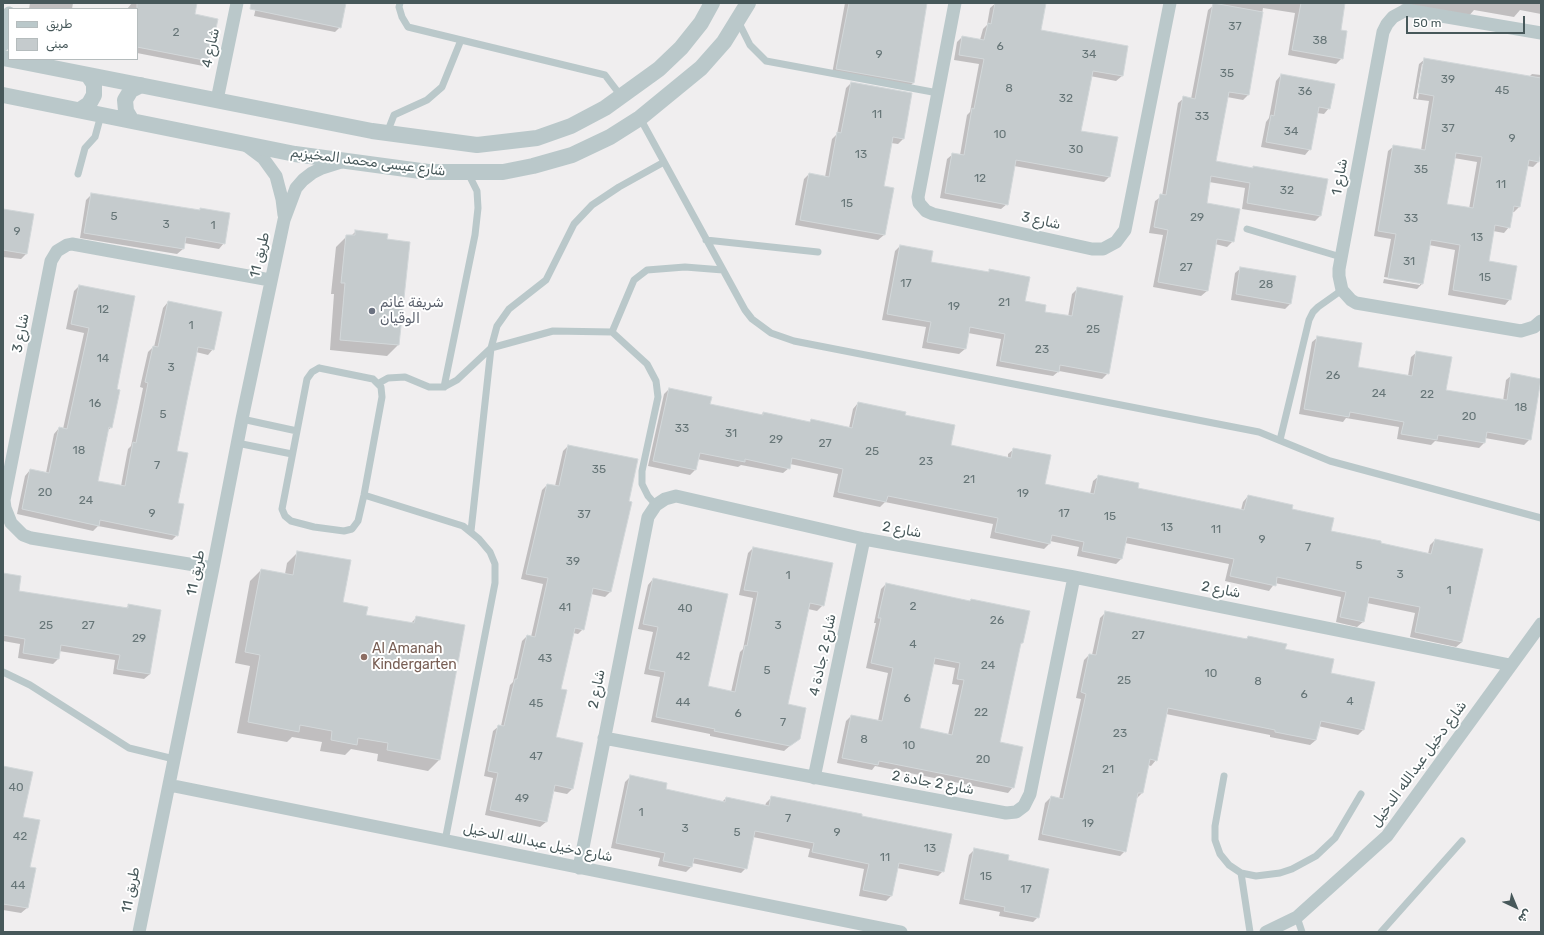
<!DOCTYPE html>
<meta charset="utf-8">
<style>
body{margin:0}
#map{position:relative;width:1544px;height:935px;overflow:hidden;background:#f0eeef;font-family:Rubik,"Noto Sans Arabic",sans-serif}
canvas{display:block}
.frame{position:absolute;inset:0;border:4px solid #47585a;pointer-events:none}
.legend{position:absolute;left:8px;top:8px;width:130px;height:52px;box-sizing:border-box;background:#fff;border:1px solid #b5bcbd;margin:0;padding:5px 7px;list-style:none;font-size:12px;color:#47585a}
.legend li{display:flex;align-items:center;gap:8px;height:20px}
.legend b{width:20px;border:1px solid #b5bcbd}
.north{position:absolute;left:1496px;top:887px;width:40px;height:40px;-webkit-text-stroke:3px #fff;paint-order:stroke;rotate:136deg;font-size:11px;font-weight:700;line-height:16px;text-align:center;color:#47585a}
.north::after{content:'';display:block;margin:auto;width:14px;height:18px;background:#47585a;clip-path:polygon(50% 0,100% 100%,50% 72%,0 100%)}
.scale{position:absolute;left:1406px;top:16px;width:119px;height:18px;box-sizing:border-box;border:2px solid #47585a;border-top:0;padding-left:5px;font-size:12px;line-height:14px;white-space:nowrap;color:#47585a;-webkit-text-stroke:3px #fff;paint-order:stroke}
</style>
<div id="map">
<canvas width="1544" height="935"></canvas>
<div class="frame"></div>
<ul class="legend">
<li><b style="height:5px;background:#bac8ca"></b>طريق</li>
<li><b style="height:11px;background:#c5cbcd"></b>مبنى</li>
</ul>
<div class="north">ش</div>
<div class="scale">50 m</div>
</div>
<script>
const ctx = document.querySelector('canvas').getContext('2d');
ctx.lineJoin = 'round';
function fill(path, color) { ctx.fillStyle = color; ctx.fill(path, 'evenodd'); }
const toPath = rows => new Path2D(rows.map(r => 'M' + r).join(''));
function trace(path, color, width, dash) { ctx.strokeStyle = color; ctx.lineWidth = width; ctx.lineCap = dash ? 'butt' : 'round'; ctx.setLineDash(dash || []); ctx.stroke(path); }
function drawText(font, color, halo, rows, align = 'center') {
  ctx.font = font + ' Rubik,"Noto Sans Arabic",sans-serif'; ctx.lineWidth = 4; ctx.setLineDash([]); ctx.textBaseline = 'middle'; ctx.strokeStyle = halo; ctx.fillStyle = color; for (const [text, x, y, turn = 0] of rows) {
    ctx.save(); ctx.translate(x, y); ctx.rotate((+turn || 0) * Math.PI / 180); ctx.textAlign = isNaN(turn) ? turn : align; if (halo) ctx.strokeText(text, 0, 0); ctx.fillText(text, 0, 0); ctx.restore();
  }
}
fill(toPath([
 [30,3,73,3,72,9,29,9],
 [132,3,196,3,194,15,217,19,208,61,203,66,137,53,137,9,127,9],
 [257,3,345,3,340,27,335,32,254,16],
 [845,3,926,3,913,83,908,88,832,74],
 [996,3,1045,3,1040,31,1122,76,1116,81,1090,76,1080,132,1109,177,1104,182,1014,166,1007,204,1001,209,940,198,947,159,953,154,960,155,967,115,970,112,979,64,954,60,957,42,962,37,980,40,983,29,987,25,990,8],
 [1217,3,1344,3,1339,31,1342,58,1336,64,1288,55,1295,13,1263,8,1248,95,1243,100,1227,97,1215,162,1252,169,1254,167,1326,180,1320,216,1315,221,1242,209,1245,188,1209,182,1205,204,1233,241,1227,247,1215,244,1207,291,1201,296,1153,287,1163,235,1149,233,1155,201,1162,196,1178,103,1184,98,1191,99,1208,10,1214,5,1217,5],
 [1395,3,1541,3,1541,14,1520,10,1514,17,1474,10,1468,17],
 [1425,59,1529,77,1532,74,1541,75,1541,145,1538,162,1533,167,1527,166,1519,207,1514,212,1512,212,1509,227,1504,233,1493,231,1488,262,1510,299,1505,305,1448,295,1455,250,1429,245,1422,284,1417,289,1383,283,1384,279,1420,285,1420,283,1384,277,1391,239,1374,236,1388,151,1394,146,1421,150,1429,101,1413,99,1419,64],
 [1422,64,1424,64,1418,99,1416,98],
 [1454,158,1477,162,1469,209,1446,204],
 [1281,75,1329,108,1324,114,1317,113,1310,149,1305,155,1261,147,1266,122,1269,118,1276,81],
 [851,83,903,139,898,144,891,143,882,187,892,189,884,235,878,240,795,225,804,179,809,174,825,177,832,139,837,134,846,88],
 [92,194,199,211,201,209,224,243,219,249,184,243,183,249,177,254,80,238,86,200],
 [3,210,33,215,26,254,21,259,3,257],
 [356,231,386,240,398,345,387,356,330,350,334,294,331,294,336,247,347,236,351,236],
 [900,246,930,262,987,273,990,270,1024,302,1043,312,1068,317,1072,294,1078,288,1108,373,1102,379,1059,371,1053,376,996,366,1001,339,968,333,965,349,959,354,922,348,926,327,882,320,895,251],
 [1241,268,1290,304,1285,309,1231,300,1235,273],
 [79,286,116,390,112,427,107,431,97,481,121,486,128,449,131,446,143,388,140,387,148,352,153,347,154,347,163,308,168,302,213,349,208,355,196,352,176,452,177,535,172,540,98,526,93,531,17,514,25,476,30,470,46,473,54,434,59,428,63,429,84,333,66,329,74,291],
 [1318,337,1357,368,1408,376,1411,357,1417,352,1445,391,1503,401,1506,380,1512,375,1530,439,1524,445,1485,438,1484,443,1479,448,1435,441,1431,445,1397,439,1399,427,1346,418,1343,422,1299,414,1312,342],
 [669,389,709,404,761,415,763,413,809,423,812,420,849,428,853,409,858,403,904,415,950,446,1008,458,1008,454,1014,449,1044,484,1090,494,1093,481,1099,476,1137,489,1241,510,1243,502,1248,496,1291,510,1330,531,1380,544,1428,554,1430,545,1435,540,1462,642,1456,647,1410,637,1415,613,1367,603,1363,622,1357,627,1336,622,1341,597,1275,583,1269,591,1225,581,1229,564,1125,543,1121,559,1116,564,1077,556,1079,547,1050,541,1049,544,1044,549,990,538,993,524,885,502,880,507,833,497,838,474,790,464,789,468,783,473,741,465,738,467,697,459,695,470,690,475,648,466,664,394],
 [568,446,611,591,605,597,591,594,583,629,578,634,573,633,560,690,555,738,572,789,567,794,552,791,546,822,540,827,485,815,493,778,484,776,493,731,499,726,501,726,510,685,513,682,522,641,527,636,531,637,543,584,521,579,542,490,547,485,555,486,563,451],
 [753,548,823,605,817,611,808,609,787,705,799,738,784,751,710,736,710,734,651,722,660,677,644,674,653,632,638,629,648,585,653,579,707,687,731,692,740,652,743,649,753,598,739,595,748,553],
 [298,552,342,603,365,616,410,624,416,618,439,760,428,771,377,761,378,754,351,749,345,755,320,751,322,742,292,737,287,742,237,733,250,666,235,663,250,581,261,570,285,574,287,563],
 [3,574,18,591,125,609,129,605,160,610,150,674,144,679,113,674,115,660,59,651,58,659,53,664,18,658,20,644,3,641],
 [886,584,1022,643,1019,646,998,743,1013,787,1008,793,875,766,872,770,837,763,846,721,851,716,878,721,888,673,866,668,876,623,874,623,881,589],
 [933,664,955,668,952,684,959,685,948,735,919,729],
 [1106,612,1245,640,1248,637,1284,650,1330,674,1363,730,1358,735,1318,726,1316,740,1310,745,1270,737,1270,735,1166,714,1156,760,1151,766,1148,765,1142,793,1136,799,1125,851,1120,856,1038,840,1045,803,1051,797,1059,799,1081,699,1076,698,1084,660,1089,655,1092,655,1100,618],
 [3,767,22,818,29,868,35,869,27,908,21,913,3,910],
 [630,777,664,790,722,802,726,798,765,806,766,803,771,798,861,817,943,871,938,876,897,868,891,896,886,901,859,896,864,869,808,857,810,849,753,837,746,868,741,873,692,863,691,867,686,872,658,866,660,858,611,848,625,782],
 [975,849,1007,861,1038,917,1033,922,999,916,1000,912,959,904,969,855]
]), '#0003');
const building = toPath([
 [137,3,197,3,195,14,218,19,209,61,137,47,137,3],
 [251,3,346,3,341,28,250,9,251,3],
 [849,3,927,3,914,83,836,69,849,3],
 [995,3,1046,3,1041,30,1128,46,1123,76,1093,71,1081,131,1118,137,1110,177,1016,160,1008,205,945,193,952,153,964,155,972,108,974,109,984,59,959,55,962,36,984,40,988,23,991,24,995,3],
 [1213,3,1263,12,1249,95,1229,92,1216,161,1253,168,1253,166,1328,179,1321,216,1247,203,1250,183,1211,176,1207,203,1240,209,1234,242,1217,239,1208,291,1158,282,1168,230,1154,227,1160,194,1166,195,1183,96,1195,99,1213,3],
 [1301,3,1345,3,1341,30,1347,31,1343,59,1292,50,1301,3],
 [1424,58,1541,78,1541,151,1539,162,1529,160,1520,207,1514,206,1510,228,1495,225,1489,261,1517,266,1511,300,1453,290,1460,245,1431,240,1423,284,1388,278,1396,234,1378,231,1393,145,1425,150,1434,96,1418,93,1424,58],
 [1456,153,1482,157,1473,208,1447,204,1456,153],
 [1281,74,1335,84,1330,109,1319,107,1311,150,1266,142,1271,115,1274,116,1281,74],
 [851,82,912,93,904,139,893,137,884,186,894,188,885,235,800,220,809,173,829,177,837,132,841,133,851,82],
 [91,193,200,210,200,208,230,213,225,244,186,237,184,249,84,233,91,193],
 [3,209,34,214,27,254,3,250,3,209],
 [355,230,388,234,387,239,410,242,399,345,340,340,345,283,341,283,346,235,355,235,355,230],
 [900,245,933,251,931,262,989,272,989,269,1030,277,1025,301,1046,305,1045,312,1072,316,1077,287,1123,296,1109,374,1060,365,1059,372,1000,361,1005,334,970,327,966,349,927,342,931,322,887,314,900,245],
 [1240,267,1296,276,1291,304,1236,294,1240,267],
 [79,285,135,296,117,389,120,390,112,428,109,427,98,481,125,486,133,442,136,443,148,383,145,382,153,346,158,347,168,301,222,312,214,350,198,347,187,400,177,451,188,453,178,503,184,504,178,536,100,520,99,526,22,509,30,469,49,473,59,427,67,429,89,328,71,324,79,285],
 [1317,336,1362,343,1358,367,1412,376,1416,351,1452,357,1446,390,1507,400,1511,373,1541,379,1531,440,1487,432,1485,443,1438,435,1437,440,1401,434,1404,422,1350,412,1349,417,1304,409,1317,336],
 [669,388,712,397,710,404,763,415,763,412,810,422,811,419,852,428,858,402,906,412,905,415,955,425,951,445,1011,458,1013,448,1051,455,1045,484,1094,494,1098,475,1139,483,1138,488,1244,510,1248,495,1293,505,1292,509,1334,518,1331,531,1381,541,1381,543,1431,554,1435,539,1483,549,1462,642,1415,632,1420,607,1369,597,1364,622,1340,617,1346,592,1277,577,1276,586,1230,576,1234,559,1127,537,1122,559,1082,551,1084,542,1052,535,1050,544,995,532,998,518,888,496,886,502,838,492,843,469,792,458,790,469,745,459,745,462,700,453,696,470,653,461,669,388],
 [568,445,638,459,629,501,632,502,611,592,593,588,584,630,575,628,561,689,567,690,556,737,583,743,573,789,555,785,547,822,490,810,498,773,488,771,498,725,504,726,515,679,517,679,527,635,535,637,548,578,526,574,547,484,559,486,568,445],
 [753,547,833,563,824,606,810,603,788,704,806,708,800,739,790,746,714,731,715,729,656,717,665,672,649,669,658,627,643,624,653,578,728,594,708,686,735,692,745,645,747,646,758,592,744,590,753,547],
 [297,551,351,560,343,602,368,607,366,615,414,623,416,616,465,625,440,760,387,750,388,743,358,738,357,745,331,740,332,731,300,725,299,732,248,722,260,655,245,652,261,569,293,575,297,551],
 [3,573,21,576,19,591,128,608,128,604,161,610,150,674,117,669,120,655,61,645,59,659,23,653,25,639,3,635,3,573],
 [886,583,970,601,971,599,1030,611,1023,643,1021,643,1000,742,1023,747,1014,788,879,761,878,765,842,758,851,715,882,721,893,668,871,663,881,618,878,618,886,583],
 [935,658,960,663,957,679,964,680,952,735,920,728,935,658],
 [1105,611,1247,639,1248,636,1287,644,1285,649,1334,659,1331,673,1375,682,1364,730,1321,721,1316,740,1275,732,1275,730,1168,708,1157,761,1150,759,1143,793,1138,793,1126,852,1042,834,1051,796,1063,799,1086,694,1081,692,1089,654,1096,655,1105,611],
 [3,766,33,772,23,817,40,820,30,867,36,868,28,908,3,904,3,766],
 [630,775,667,783,666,789,725,802,726,797,769,806,771,796,862,814,862,816,952,834,944,872,899,863,892,896,863,890,869,864,812,852,814,843,755,831,747,869,694,858,692,867,663,861,665,853,616,843,630,775],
 [974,848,1009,855,1008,860,1049,869,1039,918,1004,911,1005,907,964,899,974,848]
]);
fill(building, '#c5cbcd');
trace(building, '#d2d7d9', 1);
trace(toPath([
 [400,3,399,7,402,17,408,27,605,75,621,96],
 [738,21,750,45,766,61,938,93],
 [640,118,745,310,752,319,771,333,794,341,1259,432,1330,461,1541,518],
 [387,133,394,115,427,100,442,87,461,40],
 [78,174,85,148,95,137,101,115],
 [1247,229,1341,257],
 [706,240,818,252],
 [612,332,634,280,647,270,685,267,723,270],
 [319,368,373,379,381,387,382,397,364,495,358,521,352,529,344,531,314,527,291,521,285,516,282,509,307,379,312,372,319,368],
 [379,383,388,378,405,377,429,387,444,387,457,380,491,348,553,331,612,332,647,364,656,381,658,397,642,471,642,484,648,496,656,505],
 [444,387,475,235,478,208,477,191,468,173],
 [242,419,297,431],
 [1280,440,1309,320,1313,312,1318,307,1342,290],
 [237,443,292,454],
 [364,495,463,526,479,539,490,552,495,564,495,583,445,841],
 [471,531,491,348,497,326,509,309,546,280,574,224,592,205,619,187,664,162],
 [3,672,30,685,129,748,174,759],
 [1224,776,1215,826,1215,840,1220,854,1229,865,1241,873,1256,876,1280,873,1292,869,1316,856,1335,838,1361,794],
 [1241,873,1250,932],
 [1297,917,1302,932],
 [1381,932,1462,841]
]), '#bac8ca', 7);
trace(toPath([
 [955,3,918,197,919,203,926,211,933,214,1092,249,1103,249,1116,242,1125,230,1170,3],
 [1541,33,1406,10,1393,17,1387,24,1383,32,1339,269,1339,276,1342,290,1351,300,1356,303,1521,331,1534,327,1541,321],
 [3,45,9,13],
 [217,100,237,3],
 [247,146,263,158,276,176,282,199,284,215],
 [213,568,31,538,23,535,11,523,5,508,4,500,51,261,57,251,67,245,72,244,270,280],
 [604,738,1006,813,1016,812,1024,806,1030,794,1074,577],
 [814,778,864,539],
 [169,785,901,932],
 [579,868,648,517,656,505,665,499,676,496,864,539,1074,577,1510,665],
 [139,932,213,568,242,419,284,220,296,188,303,180,312,173,322,168,341,162],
 [1266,932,1297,917,1387,836,1541,624]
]), '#bac8ca', 13);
trace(toPath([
 [3,58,372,131,477,145,537,138,571,126,605,108,659,69,681,48,701,23,712,3],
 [3,95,295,154,428,172,503,172,533,166,572,155,610,137,640,118,701,68,724,42,748,3],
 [80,110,89,104,94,95,94,84,88,75],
 [132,121,126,111,125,100,131,90,141,85]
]), '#bac8ca', 16);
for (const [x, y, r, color] of [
 [372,311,4,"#6b7280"],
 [364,657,4,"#8d6e63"]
]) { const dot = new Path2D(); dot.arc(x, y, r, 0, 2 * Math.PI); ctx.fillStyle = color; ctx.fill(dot); trace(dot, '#fff', 1.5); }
drawText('12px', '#667577', null, [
 ["37",1235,27],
 ["2",176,33],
 ["38",1320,41],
 ["6",1000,47],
 ["9",879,55],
 ["34",1089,55],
 ["35",1227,74],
 ["39",1448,80],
 ["8",1009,89],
 ["45",1502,91],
 ["36",1305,92],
 ["32",1066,99],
 ["11",877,115],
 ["33",1202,117],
 ["37",1448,129],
 ["34",1291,132],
 ["10",1000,135],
 ["9",1512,139],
 ["30",1076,150],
 ["13",861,155],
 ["35",1421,170],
 ["12",980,179],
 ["11",1501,185],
 ["32",1287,191],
 ["15",847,204],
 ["5",114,217],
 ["29",1197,218],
 ["33",1411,219],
 ["3",166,225],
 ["1",213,226],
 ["9",17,232],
 ["13",1477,238],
 ["31",1409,262],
 ["27",1186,268],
 ["15",1485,278],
 ["17",906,284],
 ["28",1266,285],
 ["21",1004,303],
 ["19",954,307],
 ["12",103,310],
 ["1",191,326],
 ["25",1093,330],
 ["23",1042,350],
 ["14",103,359],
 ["3",171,368],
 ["26",1333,376],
 ["24",1379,394],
 ["22",1427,395],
 ["16",95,404],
 ["18",1521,408],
 ["5",163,415],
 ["20",1469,417],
 ["33",682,429],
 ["31",731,434],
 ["29",776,440],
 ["27",825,444],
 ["18",79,451],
 ["25",872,452],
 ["23",926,462],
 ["7",157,466],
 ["35",599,470],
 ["21",969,480],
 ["20",45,493],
 ["19",1023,494],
 ["24",86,501],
 ["9",152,514],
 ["17",1064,514],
 ["37",584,515],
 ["15",1110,517],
 ["13",1167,528],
 ["11",1216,530],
 ["9",1262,540],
 ["7",1308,548],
 ["39",573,562],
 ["5",1359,566],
 ["3",1400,575],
 ["1",788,576],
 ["1",1449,591],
 ["2",913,607],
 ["41",565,608],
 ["40",685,609],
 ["26",997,621],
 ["25",46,626],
 ["27",88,626],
 ["3",778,626],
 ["27",1138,636],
 ["29",139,639],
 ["4",913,645],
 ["42",683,657],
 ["43",545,659],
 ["24",988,666],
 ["5",767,671],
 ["10",1211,674],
 ["25",1124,681],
 ["8",1258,682],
 ["6",1304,695],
 ["6",907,699],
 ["4",1350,702],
 ["44",683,703],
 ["45",536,704],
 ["22",981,713],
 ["6",738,714],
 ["7",783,723],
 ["23",1120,734],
 ["8",864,740],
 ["10",909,746],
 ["47",536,757],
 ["20",983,760],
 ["21",1108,770],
 ["40",16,788],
 ["49",522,799],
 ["1",641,813],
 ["7",788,819],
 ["19",1088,824],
 ["3",685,829],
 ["5",737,833],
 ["9",837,833],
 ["42",20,837],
 ["13",930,849],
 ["11",885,858],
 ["15",986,877],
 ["44",18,886],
 ["17",1026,890]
]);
drawText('14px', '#47585a', '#fff', [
 ["شارع 4",211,48,-78],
 ["شارع عيسى محمد المخيزيم",368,162,7],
 ["شارع 1",1340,177,-80],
 ["شارع 3",1041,221,12],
 ["طريق 11",260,255,-77],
 ["شارع 3",21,333,-79],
 ["شارع 2",902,530,10],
 ["طريق 11",196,573,-79],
 ["شارع 2",1221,590,11],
 ["شارع 2 جادة 4",823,655,-78],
 ["شارع 2",597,689,-79],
 ["شارع دخيل عبدالله الدخيل",1419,764,-54],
 ["شارع 2 جادة 2",933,783,10],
 ["شارع دخيل عبدالله الدخيل",538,843,11],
 ["طريق 11",131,890,-79]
]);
drawText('14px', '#5b616d', '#fff', [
 ["شريفة غانم",380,303],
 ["الوقيان",380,319]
], 'left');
drawText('14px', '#785e54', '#fff', [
 ["Al Amanah",372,649],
 ["Kindergarten",372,665]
], 'left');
</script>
